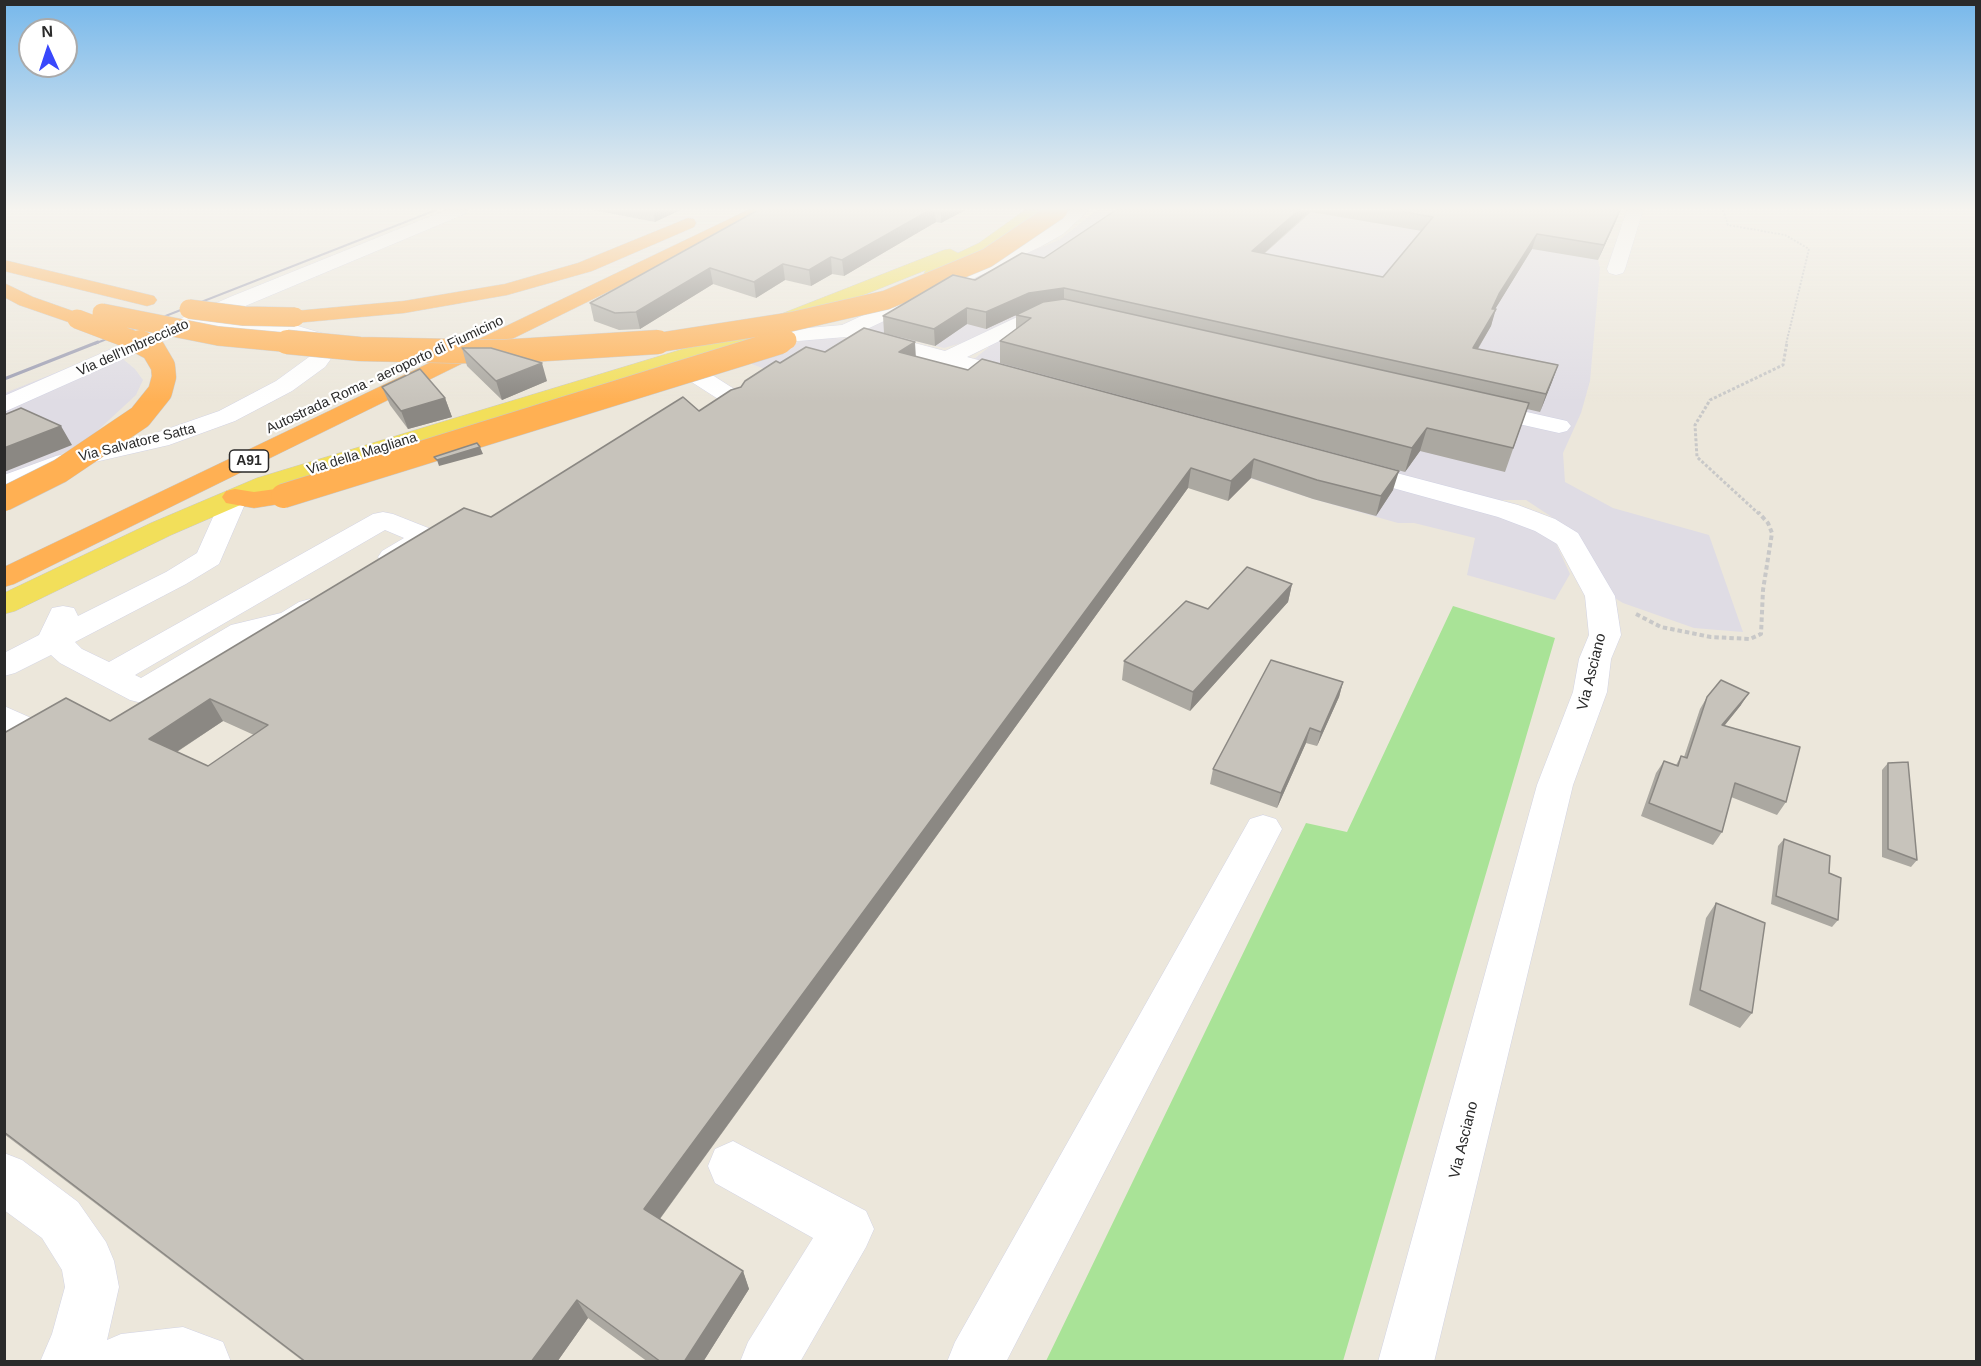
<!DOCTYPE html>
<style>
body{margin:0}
#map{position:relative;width:1981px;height:1366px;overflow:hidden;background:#ece7db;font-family:Arial,sans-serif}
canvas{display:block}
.frame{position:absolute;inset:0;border:6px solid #2a2a2a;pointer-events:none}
.north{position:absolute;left:18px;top:18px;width:60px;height:60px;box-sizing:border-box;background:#fff;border:2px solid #aaa;border-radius:50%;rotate:357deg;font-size:16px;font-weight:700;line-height:24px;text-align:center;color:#2a2a2a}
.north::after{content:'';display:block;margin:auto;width:21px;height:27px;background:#3948fc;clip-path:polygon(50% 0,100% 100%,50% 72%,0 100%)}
</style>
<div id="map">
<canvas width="1981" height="1366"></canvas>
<div class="frame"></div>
<div class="north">N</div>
</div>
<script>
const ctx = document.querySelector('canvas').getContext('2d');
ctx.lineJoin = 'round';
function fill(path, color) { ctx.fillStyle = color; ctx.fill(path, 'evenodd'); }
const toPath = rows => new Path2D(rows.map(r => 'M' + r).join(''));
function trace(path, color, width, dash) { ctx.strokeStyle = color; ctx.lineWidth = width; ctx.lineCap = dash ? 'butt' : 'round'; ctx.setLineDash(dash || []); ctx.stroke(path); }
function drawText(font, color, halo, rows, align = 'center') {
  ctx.font = font + ' Arial,sans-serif'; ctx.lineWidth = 4.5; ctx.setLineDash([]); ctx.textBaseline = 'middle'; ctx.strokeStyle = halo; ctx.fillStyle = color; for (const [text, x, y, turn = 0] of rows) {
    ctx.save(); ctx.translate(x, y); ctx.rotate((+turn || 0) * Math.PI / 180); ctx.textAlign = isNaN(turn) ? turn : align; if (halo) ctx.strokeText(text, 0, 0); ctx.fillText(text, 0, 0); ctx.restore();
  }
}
fill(toPath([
 [1097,210,1619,210,1598,260,1600,268,1590,381,1581,413,1563,453,1565,482,1613,508,1709,535,1743,632,1694,628,1623,603,1601,590,1573,531,1526,500,1479,500,974,359,989,347,965,342,944,348,851,326,1059,240],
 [814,337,852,339,1533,524,1552,535,1570,574,1555,600,1467,575,1475,538,1414,523,1398,523,1313,499,1186,457,887,415,741,360],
 [112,350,135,369,143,380,136,395,82,445,5,478,5,393]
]), '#dfdce4');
fill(toPath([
 [1453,606,1555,638,1343,1361,1046,1361,1306,823,1347,832]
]), '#a9e397');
const minor = toPath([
 [446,210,469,210,467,213,219,317,298,326,324,334,338,349,325,367,292,391,235,421,169,445,73,467,4,492,4,475,56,456,153,434,219,411,276,381,309,357,316,349,310,342,295,338,197,326,4,412,4,396,230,297,446,210],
 [1070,210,1089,210,1063,234,1040,247,865,330,945,351,1030,311,1057,306,1064,308,1067,312,1064,316,1042,320,967,357,1023,372,1026,377,1023,382,1015,384,1007,382,845,337,751,345,744,343,741,339,744,335,751,333,842,325,1028,239,1051,226,1070,210],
 [1627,210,1643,210,1625,269,1623,273,1616,275,1609,273,1607,269,1627,210],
 [673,353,681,355,742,394,746,399,742,404,734,406,726,404,665,365,662,360,665,355,673,353],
 [1482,402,1567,421,1571,426,1567,431,1559,433,1474,414,1470,409,1474,404,1482,402],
 [1351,461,1518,505,1555,519,1578,533,1615,596,1621,635,1611,659,1607,692,1573,785,1434,1362,1378,1362,1537,785,1573,692,1579,659,1589,635,1585,596,1557,544,1535,531,1498,517,1342,474,1338,469,1342,464,1351,461],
 [235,489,244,491,248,497,219,564,186,584,75,642,82,649,109,662,373,514,383,512,393,514,436,531,440,537,436,543,402,563,392,566,382,563,378,557,382,551,404,538,385,530,135,675,141,678,231,625,281,613,299,602,310,599,321,602,325,608,321,614,302,627,253,639,154,700,142,703,130,700,60,663,51,655,15,673,4,676,4,653,39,635,52,608,63,606,74,608,78,616,166,572,197,553,222,497,226,491,235,489],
 [4,706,38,721,43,729,38,737,26,741,4,733,4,706],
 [1263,815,1276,819,1282,829,1006,1362,947,1362,955,1342,1250,819,1263,815],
 [733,1141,866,1211,874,1229,866,1247,800,1362,740,1362,748,1342,813,1238,715,1183,708,1166,715,1149,733,1141],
 [4,1153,22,1160,78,1202,106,1242,114,1261,119,1287,107,1340,121,1334,183,1327,223,1342,231,1362,40,1362,52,1334,65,1287,62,1270,42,1238,4,1210,4,1153]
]);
const major = toPath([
 [1025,210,1044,210,991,251,940,277,926,277,924,273,926,270,791,324,792,326,789,330,275,490,171,535,15,611,4,614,4,593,151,523,257,478,769,323,771,318,944,250,950,249,958,253,979,243,1025,210]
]);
const highway = toPath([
 [748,210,770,210,768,213,14,584,4,587,4,567,748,210],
 [688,218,694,219,696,223,694,227,592,271,507,295,404,313,295,323,288,321,285,317,288,313,295,311,404,301,505,284,578,263,688,218],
 [4,260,154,296,157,300,154,304,147,306,4,271,4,260],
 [4,283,33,297,84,315,87,319,84,323,77,325,19,305,4,297,4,283],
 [283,488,292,490,296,496,292,502,254,508,226,503,222,497,226,491,235,489,254,492,283,488]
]);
trace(minor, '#d1d2e3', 1);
trace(major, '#c8c8c8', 1);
trace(highway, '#c8c8c8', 1);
trace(toPath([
 [1723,210,1728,225,1785,235,1809,249,1786,344]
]), '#c8c8c8', 2, [2, 1.5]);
trace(toPath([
 [1759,514,1697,457,1695,425,1710,400,1783,365,1787,342]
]), '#c8c8c8', 3, [3, 2]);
trace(toPath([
 [1636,614,1661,627,1711,637,1750,639,1761,634,1763,590,1772,533,1768,523,1758,512]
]), '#c8c8c8', 4, [4.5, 3]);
fill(minor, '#fff');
fill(major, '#f2df5a');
fill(highway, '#ffb053');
trace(toPath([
 [94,344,436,210]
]), '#9e9fb4', 2);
trace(toPath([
 [4,379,98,342]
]), '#9e9fb4', 3);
const highwayBridgeFar1 = toPath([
 [189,309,244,316,295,317],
 [102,313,218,336,303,344],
 [77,319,143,344],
 [633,344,662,342,790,322,886,300,987,258,1058,210],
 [775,344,787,340]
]);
const highwayBridge = toPath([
 [287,342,360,349,499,352,658,342],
 [283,496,780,342],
 [4,499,60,471,140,417,160,392,164,377,163,366,153,349,140,342]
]);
trace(highwayBridgeFar1, '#c8c8c8', 20, []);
trace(highwayBridge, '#c8c8c8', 25, []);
trace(highwayBridgeFar1, '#ffb053', 19);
trace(highwayBridge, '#ffb053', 24);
fill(toPath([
 [593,210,680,210,655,222],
 [758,210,965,210,941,223,936,222,844,276,832,274,811,286,785,280,756,298,713,284,640,329,619,330,594,321,590,303],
 [1116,210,1620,210,1616,221,1598,260,1532,249,1495,309,1491,326,1478,349,1558,365,1540,412,1527,409,1505,472,1420,451,1405,472,1000,363,1000,341,1016,330,1016,315,986,329,967,324,935,346,884,333,883,316,975,280,1044,258],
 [1311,212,1422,231,1383,277,1264,254],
 [462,348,547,381,502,400,467,366],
 [825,352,1393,490,1376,516,1313,499,1251,478,1228,501,1188,488,660,1219,743,1271,749,1289,703,1362,648,1362,588,1318,557,1362,304,1362,4,1134,4,733,110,721,491,517,699,411,741,387,780,363],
 [223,721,254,735,208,766,177,752],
 [382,387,445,398,452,417,408,429,390,405],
 [1292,584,1288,602,1190,711,1122,680,1124,661,1208,609],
 [1343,682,1339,697,1317,746,1306,743,1277,808,1210,784,1213,769],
 [1707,697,1741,705,1725,725,1786,802,1777,815,1731,797,1722,832,1713,845,1641,816,1656,773,1664,761,1676,765,1681,756,1684,757,1700,709],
 [1888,763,1917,860,1911,867,1882,857,1882,770],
 [1784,839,1829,873,1838,920,1832,927,1771,904,1778,846],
 [1716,903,1752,1013,1740,1028,1689,1005,1706,918]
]), '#aba8a1');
fill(toPath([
 [653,210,680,210,655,222],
 [930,210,935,210,936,222,844,276,842,260],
 [941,210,965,210,941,223],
 [1299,210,1311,210,1249,267,1252,251],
 [1620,210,1616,221,1598,260,1604,245],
 [1537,234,1532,249,1494,311,1496,309,1491,326,1468,365,1473,348,1499,294],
 [831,257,832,274,811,286,809,270],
 [783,264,785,280,756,298,754,282],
 [710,268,713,284,640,329,636,312],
 [1064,288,1064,304,1029,309,986,329,986,312,1029,293],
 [967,308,967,324,935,346,934,329],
 [915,342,916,359,899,352],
 [542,363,547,381,502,400,496,381],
 [1558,365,1552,382,1540,412,1546,394],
 [445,398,452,417,408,429,401,411],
 [61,426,72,445,4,472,4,448],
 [1427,428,1420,451,1405,472,1412,448],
 [480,447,483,454,439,466,437,460],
 [1254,459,1251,478,1228,501,1231,481],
 [1191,468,1188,488,653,1228,644,1209],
 [1399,471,1393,490,1376,516,1381,496],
 [1292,584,1288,602,1190,711,1193,692],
 [1343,682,1339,697,1317,746,1321,732],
 [1749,693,1741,705,1715,737,1722,725],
 [210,699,223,721,164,760,149,739],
 [1310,728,1306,743,1277,808,1281,793],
 [743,1271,749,1289,703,1362,684,1362],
 [577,1300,588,1318,557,1362,531,1362]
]), '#8b8883');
const building = toPath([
 [758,210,930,210,842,260,831,257,809,270,783,264,754,282,710,268,636,312,615,313,590,303,758,210],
 [1116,210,1299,210,1252,251,1383,277,1433,217,1393,210,1620,210,1604,245,1537,234,1499,294,1492,309,1496,309,1473,348,1558,365,1546,394,1064,288,1029,293,986,312,967,308,934,329,883,316,953,275,975,280,1022,253,1044,258,1116,210],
 [1064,299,1529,403,1513,448,1427,428,1412,448,1000,341,1031,318,1016,315,1043,302,1064,299],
 [864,328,915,342,899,352,968,370,982,359,1399,471,1381,496,1317,480,1254,459,1231,481,1191,468,644,1209,743,1271,684,1362,661,1362,577,1300,531,1362,306,1362,4,1132,4,733,66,698,110,721,464,508,491,517,683,397,699,411,731,390,741,387,745,381,776,361,780,363,806,347,825,352,864,328],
 [210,699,268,725,208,766,149,739,210,699],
 [462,348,491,348,542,363,496,381,462,348],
 [420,369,445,398,401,411,382,387,420,369],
 [21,408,61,426,4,448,4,415,21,408],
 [477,443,480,447,437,460,434,457,477,443],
 [1247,567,1292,584,1193,692,1124,661,1186,601,1208,609,1247,567],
 [1271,660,1343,682,1321,732,1310,728,1281,793,1213,769,1271,660],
 [1721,680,1749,693,1722,725,1800,747,1786,802,1735,783,1722,832,1649,803,1664,761,1678,766,1681,756,1687,758,1707,697,1721,680],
 [1908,762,1917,860,1888,849,1888,763,1908,762],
 [1784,839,1830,856,1829,873,1841,878,1838,920,1776,896,1784,839],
 [1716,903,1765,923,1752,1013,1700,990,1716,903]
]);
fill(building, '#c7c3bb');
trace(building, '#8b8883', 1.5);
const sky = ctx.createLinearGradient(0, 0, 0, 402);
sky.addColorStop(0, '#77b8eb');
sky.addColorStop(0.52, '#f6f4ef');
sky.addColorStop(1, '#f6f4ef00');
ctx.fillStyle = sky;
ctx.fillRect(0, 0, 1981, 402);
drawText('14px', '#2a2a2a', '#fff', [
 ["Via dell'Imbrecciato",133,348,-24],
 ["Autostrada Roma - aeroporto di Fiumicino",385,375,-25],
 ["Via Salvatore Satta",137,443,-14],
 ["Via della Magliana",362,454,-17]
]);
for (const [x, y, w] of [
 [249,461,39]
]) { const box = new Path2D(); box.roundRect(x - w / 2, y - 11, w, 22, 4.5); ctx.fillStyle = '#fff'; ctx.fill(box); trace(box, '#2a2a2a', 1.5); }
drawText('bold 14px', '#2a2a2a', null, [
 ["A91",249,461]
]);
drawText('15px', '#2a2a2a', '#fff', [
 ["Via Asciano",1592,672,-76],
 ["Via Asciano",1464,1140,-76]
]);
</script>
